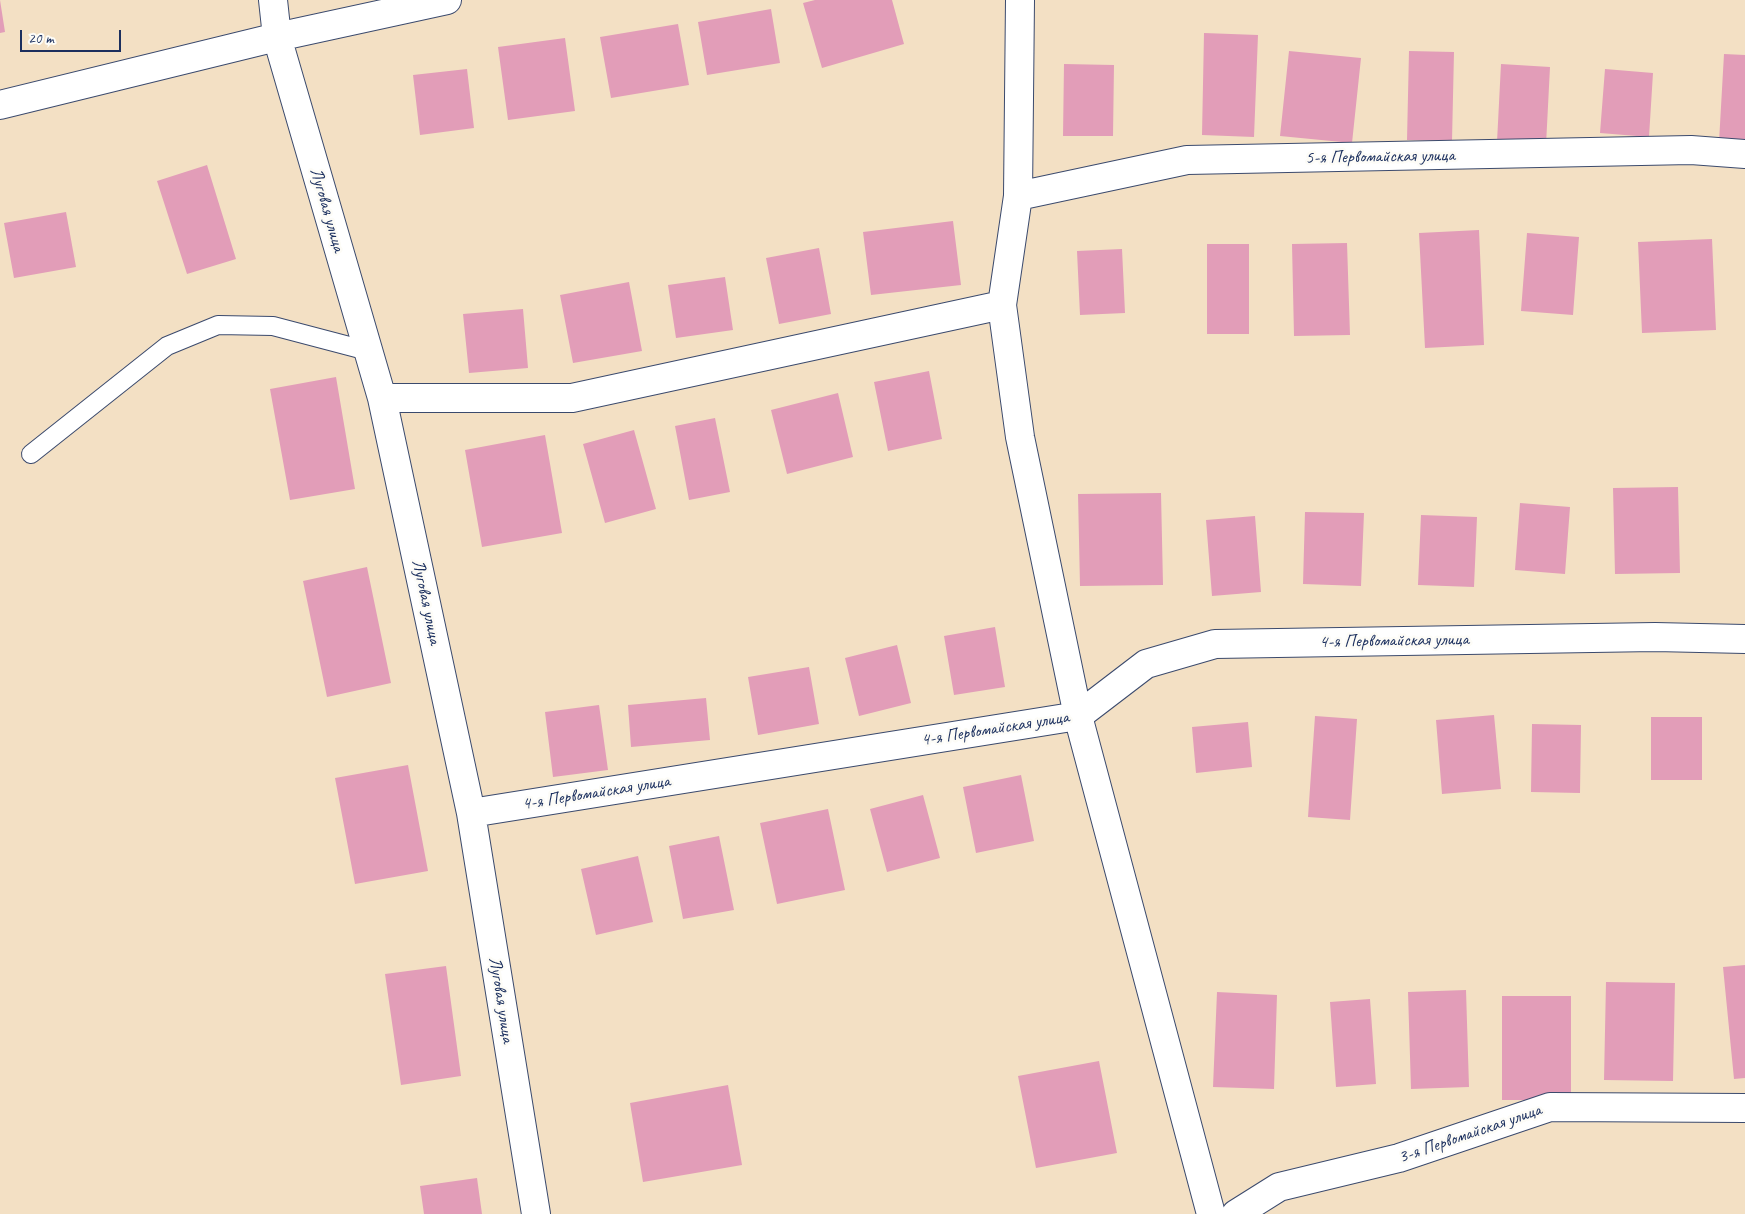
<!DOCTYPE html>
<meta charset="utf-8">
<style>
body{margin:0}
#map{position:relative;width:1745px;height:1214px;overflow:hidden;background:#f3e0c4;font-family:Caveat,sans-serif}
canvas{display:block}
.scale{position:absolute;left:20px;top:30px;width:101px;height:22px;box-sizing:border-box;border:2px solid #1b2f5e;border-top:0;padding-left:6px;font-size:15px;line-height:18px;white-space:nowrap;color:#1b2f5e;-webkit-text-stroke:4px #fdfcf7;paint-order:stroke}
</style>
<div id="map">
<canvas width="1745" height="1214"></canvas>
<div class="scale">20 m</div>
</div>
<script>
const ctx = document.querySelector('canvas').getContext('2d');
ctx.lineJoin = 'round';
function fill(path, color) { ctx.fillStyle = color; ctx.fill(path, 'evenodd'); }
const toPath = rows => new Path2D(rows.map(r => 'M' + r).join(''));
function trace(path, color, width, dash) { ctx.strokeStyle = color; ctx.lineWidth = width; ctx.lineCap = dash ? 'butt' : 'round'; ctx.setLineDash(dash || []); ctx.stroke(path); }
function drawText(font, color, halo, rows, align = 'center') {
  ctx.font = font + ' Caveat,sans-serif'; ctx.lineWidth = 5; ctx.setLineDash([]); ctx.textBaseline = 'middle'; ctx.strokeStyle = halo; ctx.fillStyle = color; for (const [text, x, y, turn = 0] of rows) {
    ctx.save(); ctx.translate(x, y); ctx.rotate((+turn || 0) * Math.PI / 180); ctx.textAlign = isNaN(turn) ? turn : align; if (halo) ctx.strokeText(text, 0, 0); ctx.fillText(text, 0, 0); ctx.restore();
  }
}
fill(toPath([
 [0,0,5,32,0,33],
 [815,0,892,0,904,44,822,68,803,3],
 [771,9,780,63,707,75,698,22],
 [678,24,689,85,611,98,600,37],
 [1204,33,1258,35,1254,137,1202,135],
 [565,38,575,111,508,120,498,47],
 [1289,51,1361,58,1352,143,1280,136],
 [1409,51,1454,52,1452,141,1407,140],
 [1724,54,1745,55,1745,143,1719,142],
 [1064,64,1114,65,1113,136,1063,136],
 [1501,64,1550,67,1546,145,1497,142],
 [467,69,474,128,420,135,413,75],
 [1605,69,1653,73,1649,137,1600,133],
 [207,165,236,259,187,274,157,181],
 [66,212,76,267,14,278,4,223],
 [953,221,961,285,871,295,863,232],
 [1479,230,1484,345,1425,348,1419,233],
 [1527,233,1579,237,1573,315,1521,311],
 [1712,239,1716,330,1642,333,1638,242],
 [1347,243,1350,335,1294,336,1292,244],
 [1207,244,1249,244,1249,334,1207,334],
 [819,248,831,314,779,324,766,258],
 [1122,249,1125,313,1080,315,1077,251],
 [725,277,733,330,676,338,668,285],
 [629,282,642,351,573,363,560,295],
 [523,309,528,368,469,373,463,314],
 [929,371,942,439,888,451,874,382],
 [336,377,355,489,290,500,270,389],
 [838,393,853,457,787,474,771,410],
 [715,418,730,492,689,500,675,426],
 [634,430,656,509,605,523,583,444],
 [545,435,562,533,482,547,465,450],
 [1678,487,1680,573,1615,574,1613,488],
 [1161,493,1163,585,1080,586,1078,494],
 [1520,503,1570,507,1565,574,1515,570],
 [1305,512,1364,513,1361,586,1303,584],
 [1421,515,1477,517,1474,587,1418,585],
 [1255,516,1261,592,1212,596,1206,520],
 [367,567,391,683,327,697,303,581],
 [995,627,1005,687,954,695,944,636],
 [897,645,911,703,859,716,845,658],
 [809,667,819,724,758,735,748,677],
 [706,698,710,740,631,747,628,705],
 [599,705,608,770,553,777,545,712],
 [1494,715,1501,789,1442,794,1436,720],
 [1315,716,1357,719,1350,820,1308,817],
 [1651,717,1702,717,1702,780,1651,780],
 [1248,722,1252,767,1196,773,1192,727],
 [1532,724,1581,725,1580,793,1531,792],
 [408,765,428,871,355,884,335,778],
 [1021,775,1034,841,976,853,963,787],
 [923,795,940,858,887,872,870,809],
 [828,809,845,890,777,904,760,823],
 [719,836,734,910,683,919,669,846],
 [638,856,653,922,596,935,581,869],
 [1745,965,1745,1078,1734,1079,1723,967],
 [446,966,461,1076,401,1085,385,974],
 [1606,982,1675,983,1673,1081,1604,1080],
 [1466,990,1469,1087,1411,1089,1408,992],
 [1217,992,1277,995,1274,1089,1213,1087],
 [1502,996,1571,996,1571,1100,1502,1100],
 [1370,999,1376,1084,1336,1087,1330,1002],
 [1099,1061,1117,1153,1036,1168,1018,1076],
 [728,1085,742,1165,643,1182,630,1103],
 [477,1178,482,1214,424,1214,420,1186]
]), '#e29db8');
const lane = toPath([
 [31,454,167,346,218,325,273,326,368,351]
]);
const street = toPath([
 [273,0,277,37,382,398,471,813,536,1214],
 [1020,0,1018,196,1002,305,1020,437,1078,716,1211,1214],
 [0,105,277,37,447,0],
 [1018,196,1187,160,1691,150,1745,154],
 [382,398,572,398,1002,305],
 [471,813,1078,716,1146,664,1215,644,1655,637,1745,639],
 [1236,1214,1279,1187,1399,1158,1550,1107,1745,1108]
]);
trace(lane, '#3b4a6d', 20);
trace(street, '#3b4a6d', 30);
trace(lane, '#fff', 18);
trace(street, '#fff', 28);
drawText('18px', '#1b2f5e', '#fdfcf7', [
 ["5-я Первомайская улица",1380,157,-1],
 ["Луговая улица",327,210,74],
 ["Луговая улица",426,602,78],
 ["4-я Первомайская улица",1394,641,-1],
 ["4-я Первомайская улица",995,729,-9],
 ["4-я Первомайская улица",596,793,-9],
 ["Луговая улица",501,1000,81],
 ["3-я Первомайская улица",1470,1134,-19]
]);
</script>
